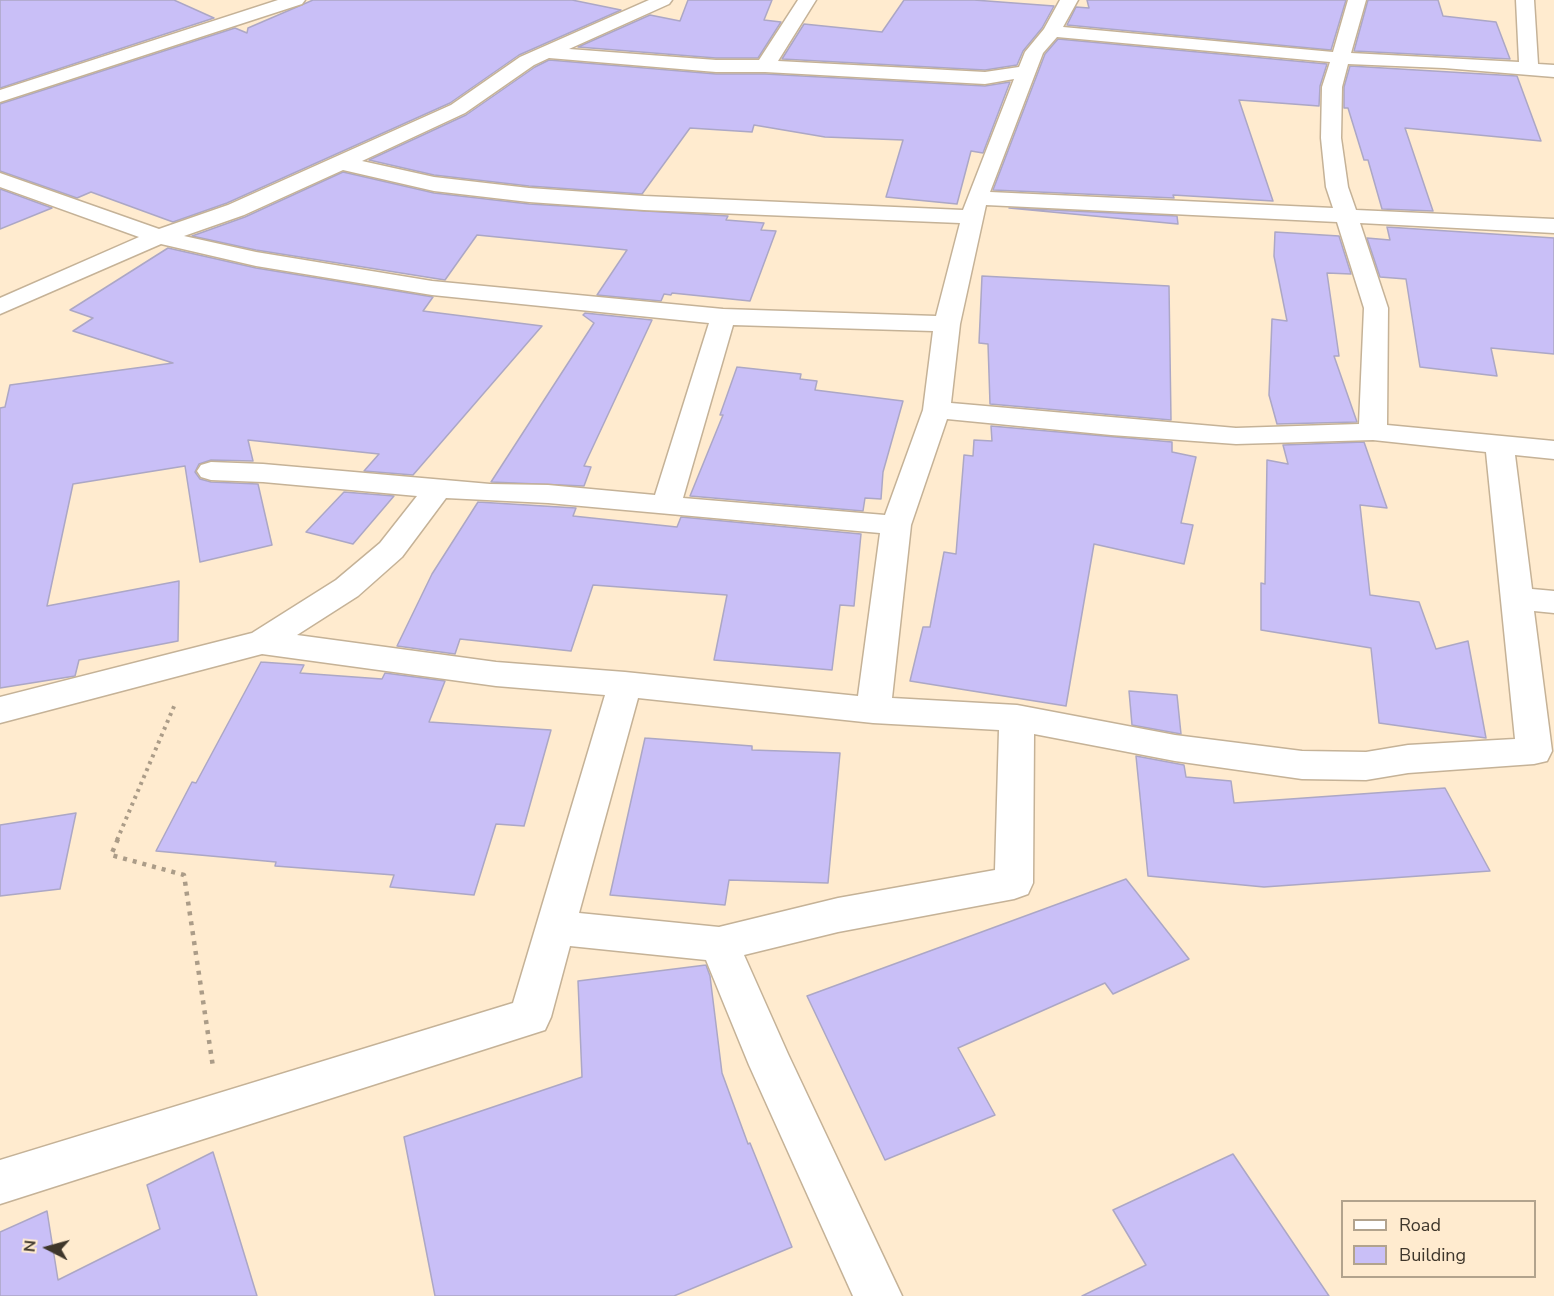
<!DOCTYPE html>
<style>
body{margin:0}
#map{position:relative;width:1554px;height:1296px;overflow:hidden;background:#ffebcf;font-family:"Nunito Sans",sans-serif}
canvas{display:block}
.legend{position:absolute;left:1341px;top:1200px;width:195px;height:78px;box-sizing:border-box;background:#ffebcf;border:2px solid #b2a38d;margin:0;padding:8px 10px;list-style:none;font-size:18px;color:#3e362b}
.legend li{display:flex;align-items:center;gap:12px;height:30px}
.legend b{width:30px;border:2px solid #b2a38d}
.north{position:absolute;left:18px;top:1218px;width:60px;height:60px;-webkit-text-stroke:4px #ffebcf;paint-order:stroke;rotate:276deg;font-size:16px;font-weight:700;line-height:24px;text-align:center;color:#3e362b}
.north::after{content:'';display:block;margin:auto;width:21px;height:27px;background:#3e362b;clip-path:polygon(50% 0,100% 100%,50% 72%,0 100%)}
</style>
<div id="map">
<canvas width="1554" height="1296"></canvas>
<ul class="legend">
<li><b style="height:8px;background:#fff"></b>Road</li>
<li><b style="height:16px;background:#c9bff7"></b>Building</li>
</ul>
<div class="north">N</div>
</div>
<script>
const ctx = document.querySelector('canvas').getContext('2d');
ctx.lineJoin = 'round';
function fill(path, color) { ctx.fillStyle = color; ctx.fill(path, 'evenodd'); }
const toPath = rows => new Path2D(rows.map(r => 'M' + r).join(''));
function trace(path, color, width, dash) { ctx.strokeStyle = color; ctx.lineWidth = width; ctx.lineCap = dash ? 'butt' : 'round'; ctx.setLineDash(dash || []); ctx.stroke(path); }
const building = toPath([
 [0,0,174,0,214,18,0,88,0,0],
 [313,0,572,0,621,10,519,55,450,103,227,203,173,222,91,192,77,198,0,171,0,104,235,28,247,33,248,28,313,0],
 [688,0,772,0,764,20,781,22,758,58,716,58,578,47,650,15,680,21,688,0],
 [904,0,974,0,1054,6,1042,28,1023,51,1017,65,985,70,782,59,804,24,882,32,904,0],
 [1087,0,1346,0,1331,50,1067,25,1076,7,1089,8,1087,0],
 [1368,0,1438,0,1443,16,1496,22,1510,59,1354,51,1368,0],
 [1058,39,1327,64,1320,86,1319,106,1239,100,1273,201,1173,195,1174,198,993,190,1045,54,1058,39],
 [549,60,716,74,765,74,985,86,1010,82,983,153,971,151,957,204,886,197,903,140,825,137,754,125,752,132,690,128,642,194,529,186,434,175,369,160,466,115,535,67,549,60],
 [1350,66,1517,76,1541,141,1405,128,1433,211,1382,209,1368,160,1364,160,1348,108,1344,108,1344,87,1350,66],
 [343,172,434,193,529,204,728,216,726,220,764,223,761,230,776,231,750,301,672,293,671,295,664,294,661,301,597,295,627,250,477,235,445,280,256,250,192,236,245,217,343,172],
 [0,189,52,208,0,229,0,189],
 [1009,208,1177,216,1178,224,1009,208],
 [1387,227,1554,238,1554,354,1491,348,1497,376,1420,367,1406,279,1380,277,1367,238,1390,240,1387,227],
 [1275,232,1339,236,1351,274,1327,273,1339,356,1334,356,1357,422,1277,424,1269,395,1272,319,1287,321,1274,256,1275,232],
 [168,248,256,268,433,297,423,311,542,326,413,475,364,471,379,454,248,440,253,461,211,460,199,464,195,472,200,479,211,482,258,484,272,545,200,562,185,466,73,484,47,606,179,581,178,641,79,660,75,676,0,688,0,408,5,407,10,385,173,363,73,331,93,318,70,310,168,248],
 [982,276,1169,286,1171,420,990,404,988,344,979,343,982,276],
 [585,313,652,320,584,466,591,467,584,486,491,482,594,323,583,315,585,313],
 [737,367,801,374,800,379,817,381,815,390,903,401,883,472,881,499,865,498,863,511,690,496,723,415,720,415,737,367],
 [991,426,1172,442,1172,452,1196,457,1181,523,1193,525,1184,564,1094,544,1066,706,910,681,923,627,930,627,944,552,956,554,964,455,973,456,974,440,992,441,991,426],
 [1364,442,1387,508,1360,505,1370,595,1419,602,1436,649,1468,641,1486,738,1379,723,1371,648,1261,630,1261,583,1265,584,1267,460,1288,464,1283,445,1364,442],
 [344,492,394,496,353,544,306,532,344,492],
 [478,502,576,508,573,516,677,527,681,517,861,534,854,606,840,605,832,670,714,660,727,595,593,585,571,651,460,639,455,654,397,646,432,574,478,502],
 [261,662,304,665,300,673,382,679,385,673,445,681,429,722,551,730,524,826,496,824,474,895,390,887,394,875,275,866,276,862,156,851,192,782,196,783,261,662],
 [1129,691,1177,695,1181,734,1132,725,1129,691],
 [645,738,752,746,752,750,840,753,828,883,729,880,725,905,610,895,645,738],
 [1136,756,1184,765,1186,777,1231,781,1234,803,1445,788,1490,871,1264,887,1148,876,1136,756],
 [76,813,60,889,0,896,0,825,76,813],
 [1126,879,1189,959,1113,994,1105,983,958,1048,995,1115,885,1160,807,996,1126,879],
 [706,965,710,976,722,1073,748,1144,750,1143,792,1247,674,1296,435,1296,404,1137,582,1077,578,981,706,965],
 [213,1152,257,1296,0,1296,0,1232,47,1211,58,1280,160,1229,147,1185,213,1152],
 [1233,1154,1329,1296,1082,1296,1146,1265,1113,1210,1233,1154]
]);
fill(building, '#c9bff7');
trace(building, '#aca7c5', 1.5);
const minor = toPath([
 [278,0,305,0,302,4,0,102,0,90,278,0],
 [649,0,672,0,669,4,569,49,716,60,759,60,798,0,816,0,778,61,985,72,1019,67,1025,52,1044,29,1060,0,1078,0,1063,27,1333,52,1348,0,1366,0,1351,53,1519,62,1516,0,1534,0,1538,64,1554,65,1554,77,1444,68,1348,64,1342,87,1341,138,1348,187,1356,210,1554,219,1554,233,1360,223,1388,308,1387,425,1554,441,1554,459,1515,455,1532,589,1554,591,1554,613,1534,611,1552,751,1547,761,1534,764,1408,773,1366,780,1302,779,1175,761,1034,734,1033,883,1028,894,1014,899,838,932,744,955,788,1054,902,1296,853,1296,749,1065,706,960,570,946,551,1017,545,1030,0,1204,0,1160,513,1003,605,695,496,686,262,654,0,723,0,697,252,633,336,580,380,543,417,496,263,482,211,480,201,477,197,471,201,465,211,462,263,464,490,484,548,485,655,495,709,323,432,295,256,266,161,244,0,314,0,298,139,237,0,187,0,173,159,229,228,205,451,105,520,57,649,0],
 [1057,37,1330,62,1322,87,1321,138,1326,187,1333,208,990,192,1043,53,1057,37],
 [549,58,716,72,765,72,985,84,1014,79,963,210,644,196,529,188,434,177,362,161,465,113,534,65,549,58],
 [343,170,434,191,529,202,644,210,960,223,936,316,723,309,432,281,256,252,184,236,244,215,343,170],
 [986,205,1337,222,1364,308,1359,424,1236,428,951,403,960,324,986,205],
 [733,325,933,331,923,410,885,515,683,498,733,325],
 [947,419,1111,435,1236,444,1373,440,1486,452,1515,739,1408,745,1366,752,1302,751,1175,735,1017,705,892,698,911,525,947,419],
 [446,498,548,503,880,533,858,696,625,672,496,662,297,635,358,596,402,557,446,498],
 [638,698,873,723,999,730,995,870,838,898,719,927,579,913,638,698]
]);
trace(minor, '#c5b297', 3);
trace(toPath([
 [117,840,175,704]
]), '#ab9c88', 4, [3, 4.5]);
trace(toPath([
 [118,839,111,855,184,875,213,1067]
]), '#ab9c88', 4.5, [4, 6]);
fill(minor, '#fff');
</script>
